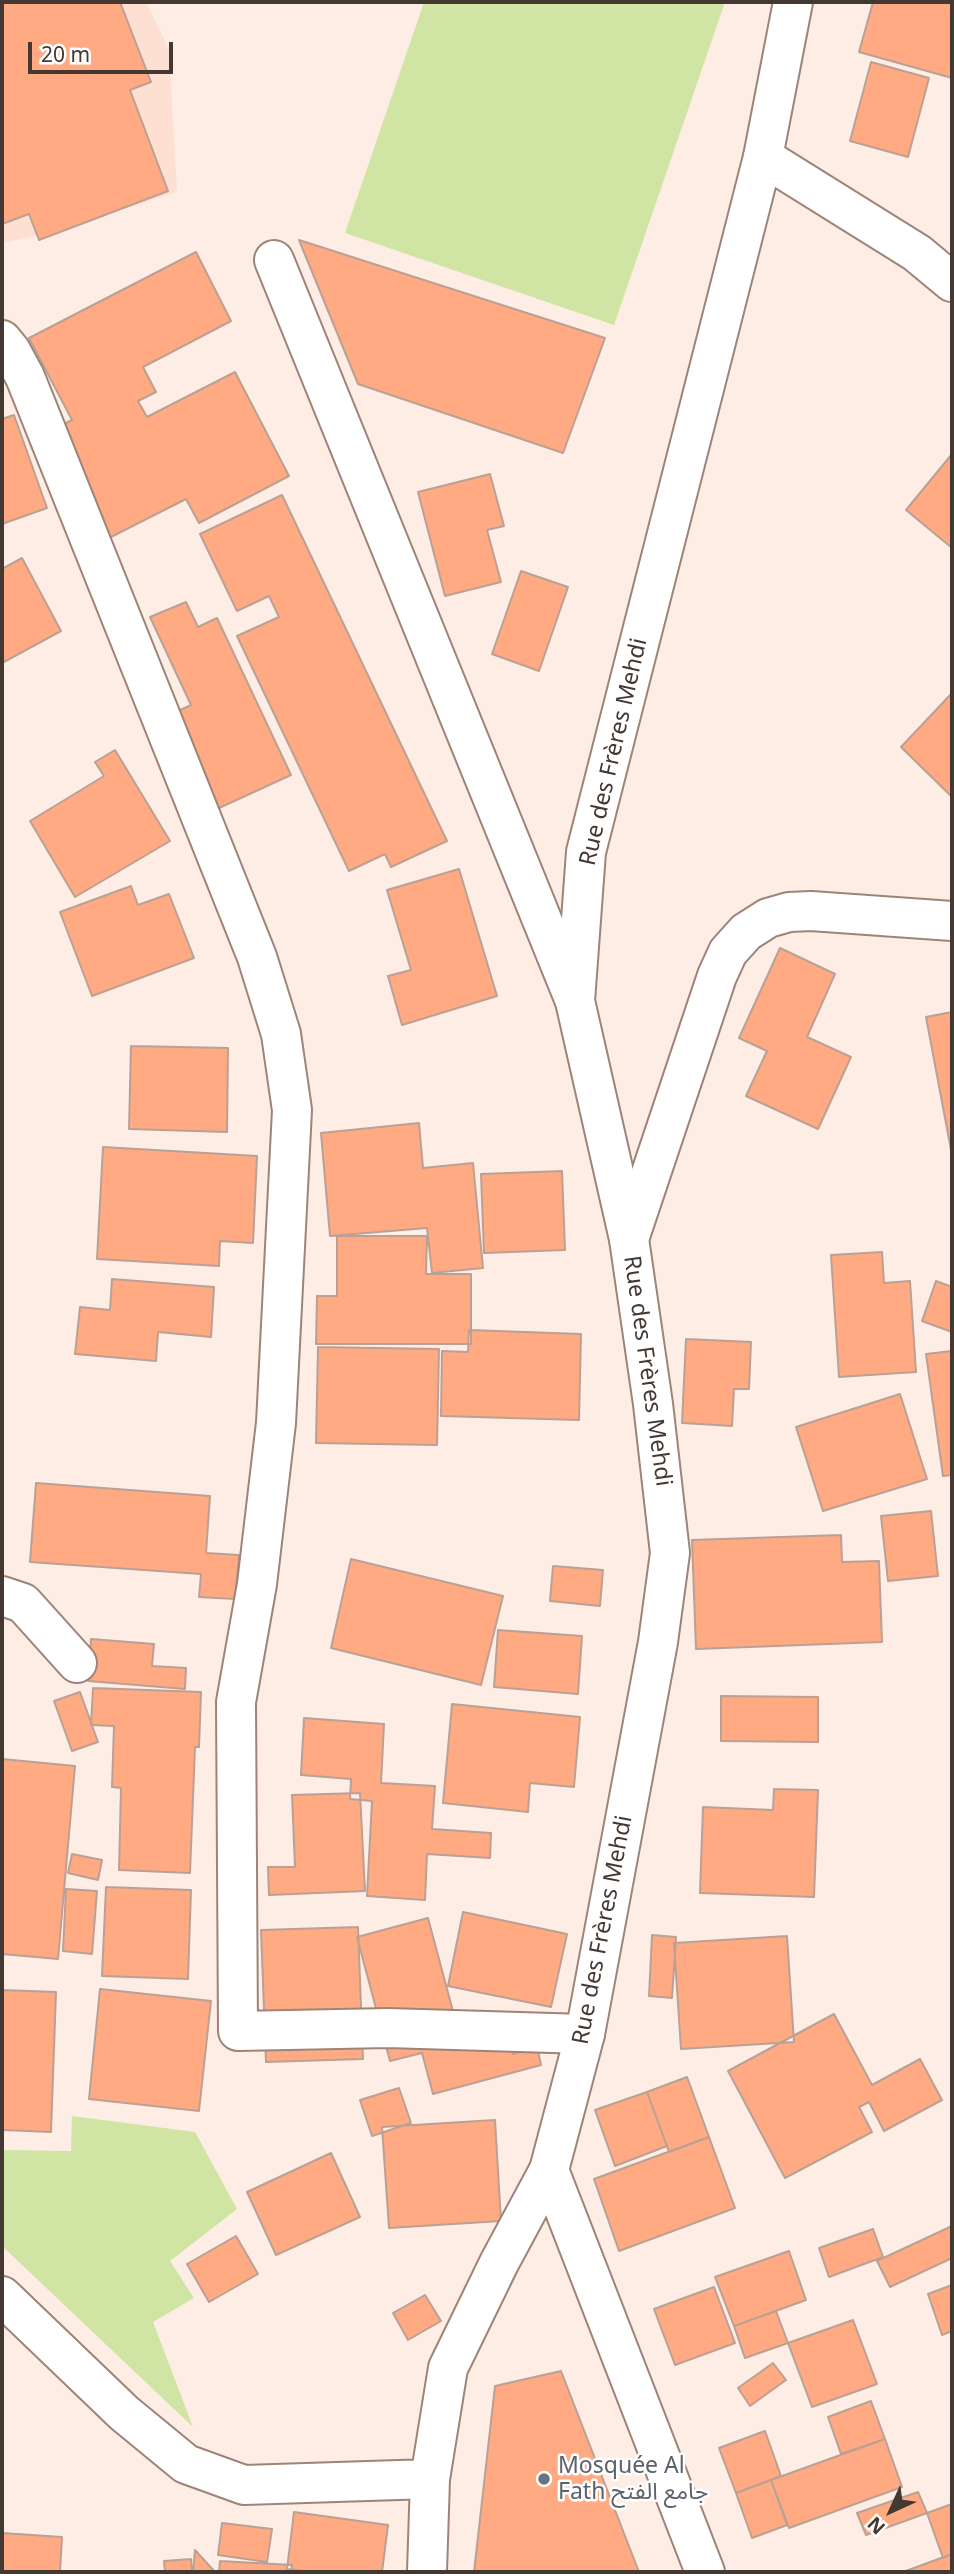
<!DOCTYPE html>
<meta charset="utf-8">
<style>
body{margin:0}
#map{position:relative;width:954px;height:2574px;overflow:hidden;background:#feede5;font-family:"Noto Sans",sans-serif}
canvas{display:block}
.frame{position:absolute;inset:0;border:4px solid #433832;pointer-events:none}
.north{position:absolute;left:856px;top:2476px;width:70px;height:70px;-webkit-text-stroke:5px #fff;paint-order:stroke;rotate:225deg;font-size:19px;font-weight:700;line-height:28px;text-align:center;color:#433832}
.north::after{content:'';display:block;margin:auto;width:24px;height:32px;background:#433832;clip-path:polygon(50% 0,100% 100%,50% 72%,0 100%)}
.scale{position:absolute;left:28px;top:42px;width:145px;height:32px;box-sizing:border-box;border:4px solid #433832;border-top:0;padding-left:9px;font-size:21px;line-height:24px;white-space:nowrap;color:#433832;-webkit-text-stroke:5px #fff;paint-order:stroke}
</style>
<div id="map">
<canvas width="954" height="2574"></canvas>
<div class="frame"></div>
<div class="north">N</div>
<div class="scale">20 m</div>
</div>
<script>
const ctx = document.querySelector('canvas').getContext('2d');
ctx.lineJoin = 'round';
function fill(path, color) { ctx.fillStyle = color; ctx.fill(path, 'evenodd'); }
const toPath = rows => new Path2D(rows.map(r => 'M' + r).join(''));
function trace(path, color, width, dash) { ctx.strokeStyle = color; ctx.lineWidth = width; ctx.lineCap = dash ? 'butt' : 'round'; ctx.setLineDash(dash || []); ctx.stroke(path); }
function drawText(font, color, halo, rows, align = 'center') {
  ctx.font = font + ' "Noto Sans","Noto Sans Arabic",sans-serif'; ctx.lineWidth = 5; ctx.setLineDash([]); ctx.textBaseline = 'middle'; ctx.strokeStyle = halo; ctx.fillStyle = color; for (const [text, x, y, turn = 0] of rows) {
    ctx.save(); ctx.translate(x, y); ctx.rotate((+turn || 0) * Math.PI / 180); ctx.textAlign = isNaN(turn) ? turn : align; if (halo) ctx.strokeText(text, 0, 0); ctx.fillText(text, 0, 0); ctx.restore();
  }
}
fill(toPath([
 [2,2,146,2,169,49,177,192,45,234,2,243]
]), '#fee0d3');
fill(toPath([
 [424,2,725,2,614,325,345,233],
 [72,2116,195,2132,237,2209,170,2261,194,2298,153,2322,193,2427,2,2246,2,2150,71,2151]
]), '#d0e4a3');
const building = toPath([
 [2,2,120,2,151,82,130,90,168,191,39,240,29,214,2,224,2,2],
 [873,2,952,2,952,78,859,52,873,2],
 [871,62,929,78,908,157,850,141,871,62],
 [299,240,605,338,563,453,358,384,299,240],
 [196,252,231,321,143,367,156,392,138,401,147,417,235,372,289,476,199,523,186,499,107,539,54,429,72,420,29,338,196,252],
 [14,415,47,508,2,524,2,419,14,415],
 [952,454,952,548,906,510,952,454],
 [490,474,504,526,487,530,501,582,445,596,418,492,490,474],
 [282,495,447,841,391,867,385,854,349,871,237,636,279,617,269,596,237,611,200,534,282,495],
 [22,558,61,631,2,663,2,569,22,558],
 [521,571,568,587,539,671,492,654,521,571],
 [186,602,198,627,217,618,291,775,219,808,174,713,191,705,150,617,186,602],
 [952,693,952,797,901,747,952,693],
 [115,750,170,841,75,897,30,821,104,776,95,762,115,750],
 [459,869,497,996,402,1025,388,976,411,970,387,890,459,869],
 [131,886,138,905,169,894,194,958,92,996,60,912,131,886],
 [780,948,835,974,807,1037,851,1057,818,1129,746,1096,767,1051,739,1038,780,948],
 [952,1012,952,1155,926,1017,952,1012],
 [131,1046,228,1048,227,1132,129,1129,131,1046],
 [419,1123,423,1168,473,1163,483,1268,432,1273,427,1228,330,1236,321,1133,419,1123],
 [103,1147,257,1156,253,1243,220,1241,219,1266,97,1259,103,1147],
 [562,1171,565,1250,484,1253,481,1174,562,1171],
 [337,1236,427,1236,426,1274,471,1274,471,1344,316,1344,317,1296,337,1296,337,1236],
 [882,1252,884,1283,910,1281,916,1372,839,1377,831,1255,882,1252],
 [112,1279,214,1287,211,1337,158,1332,156,1361,75,1354,80,1307,110,1310,112,1279],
 [936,1281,952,1287,952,1332,922,1321,936,1281],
 [469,1330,581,1334,579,1420,441,1416,442,1351,468,1352,469,1330],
 [686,1339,751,1342,749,1389,734,1389,732,1426,682,1423,686,1339],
 [318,1347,439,1349,437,1445,316,1443,318,1347],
 [952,1351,952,1475,943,1476,926,1354,952,1351],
 [900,1394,927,1479,823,1511,796,1427,900,1394],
 [36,1483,210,1496,206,1553,239,1555,235,1599,199,1597,201,1574,30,1562,36,1483],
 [931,1511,938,1576,888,1581,881,1516,931,1511],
 [841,1535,842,1562,879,1561,882,1642,696,1649,692,1540,841,1535],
 [351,1559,503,1596,481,1685,331,1648,351,1559],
 [553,1566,603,1570,600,1606,550,1601,553,1566],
 [498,1630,582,1636,578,1694,494,1687,498,1630],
 [91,1639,154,1644,152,1666,186,1668,185,1689,88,1681,91,1639],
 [93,1688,201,1692,199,1747,195,1747,190,1873,119,1870,121,1788,112,1787,114,1726,91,1725,93,1688],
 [80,1692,98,1742,72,1751,54,1701,80,1692],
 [721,1696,818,1697,818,1742,721,1741,721,1696],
 [452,1704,580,1717,574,1787,530,1783,528,1812,443,1803,452,1704],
 [304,1718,384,1724,381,1783,435,1786,432,1829,491,1833,490,1858,427,1854,425,1900,367,1896,372,1801,350,1799,351,1779,301,1775,304,1718],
 [2,1759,75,1766,58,1959,2,1954,2,1759],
 [774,1789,818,1790,814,1897,700,1893,703,1807,773,1810,774,1789],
 [360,1793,365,1891,269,1895,268,1867,295,1867,292,1795,360,1793],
 [72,1854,102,1860,98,1880,68,1873,72,1854],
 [106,1887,191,1890,188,1979,102,1976,106,1887],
 [66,1889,97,1891,92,1954,63,1951,66,1889],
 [463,1912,567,1934,551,2007,448,1986,463,1912],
 [428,1918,458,2030,503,2018,513,2054,537,2047,541,2065,433,2094,422,2053,390,2061,357,1937,428,1918],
 [358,1927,363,2059,266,2062,261,1930,358,1927],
 [652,1935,676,1937,672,1998,649,1996,652,1935],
 [787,1936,794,2042,681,2049,674,1943,787,1936],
 [100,1989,211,2001,199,2111,89,2099,100,1989],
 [2,1990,56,1992,51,2132,2,2130,2,1990],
 [834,2014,872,2085,920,2059,942,2100,884,2131,869,2102,859,2107,872,2132,785,2178,728,2071,834,2014],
 [687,2077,709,2137,669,2152,647,2092,687,2077],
 [399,2088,411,2123,372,2136,360,2100,399,2088],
 [647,2092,667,2146,615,2166,595,2110,647,2092],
 [495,2120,501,2221,389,2228,382,2127,495,2120],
 [709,2137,735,2208,619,2251,594,2179,709,2137],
 [331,2153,360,2217,276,2255,247,2192,331,2153],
 [952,2226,952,2258,890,2287,877,2261,952,2226],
 [873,2229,883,2257,829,2277,819,2248,873,2229],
 [236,2236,258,2274,209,2302,187,2264,236,2236],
 [789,2251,806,2300,734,2326,715,2277,789,2251],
 [952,2285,952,2331,942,2335,928,2294,952,2285],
 [714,2287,735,2343,675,2365,654,2309,714,2287],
 [425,2295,441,2321,408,2340,393,2313,425,2295],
 [776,2311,788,2343,745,2358,734,2326,776,2311],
 [853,2320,877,2384,812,2407,788,2343,853,2320],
 [773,2363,786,2380,750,2406,738,2388,773,2363],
 [561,2371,639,2572,474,2572,495,2386,561,2371],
 [871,2401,885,2439,841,2454,828,2417,871,2401],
 [765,2431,781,2476,736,2493,719,2448,765,2431],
 [885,2439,902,2487,789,2528,771,2480,885,2439],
 [771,2480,787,2525,752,2538,736,2493,771,2480],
 [918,2492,927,2513,866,2535,857,2513,918,2492],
 [952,2504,952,2554,943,2558,927,2513,952,2504],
 [294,2512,388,2525,382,2572,312,2572,287,2569,294,2512],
 [222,2523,272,2529,267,2562,218,2555,222,2523],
 [2,2533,62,2537,60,2572,2,2572,2,2533],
 [195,2550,215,2572,193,2572,195,2550],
 [952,2554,952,2572,903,2572,952,2554],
 [191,2559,192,2572,165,2572,164,2561,191,2559],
 [220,2561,292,2565,291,2572,219,2572,220,2561]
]);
fill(building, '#ffaa83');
trace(building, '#bba094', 2);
const minor = toPath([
 [763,157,917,253,952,282],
 [274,260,575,1001],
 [2,340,11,351,25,377,257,957,281,1034,292,1110,276,1423,257,1584,236,1702,238,2031,388,2028,585,2034],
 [629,1239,717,976,728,952,746,932,768,918,789,912,811,911,952,921],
 [2,1596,23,1603,77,1663],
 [2,2296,124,2413,186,2464,244,2485,430,2479],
 [427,2572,430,2479,448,2368,499,2263,549,2170]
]);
const secondary = toPath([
 [705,2572,549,2170,585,2034,658,1642,670,1553,653,1404,629,1239,575,1001,586,852,763,157,793,2]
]);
trace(minor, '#9e8478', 42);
trace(secondary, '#9e8478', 42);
trace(minor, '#fff', 38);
trace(secondary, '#fff', 38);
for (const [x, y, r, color] of [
 [544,2479,7,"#6b7280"]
]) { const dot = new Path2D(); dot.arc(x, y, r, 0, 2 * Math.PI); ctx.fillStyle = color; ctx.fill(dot); trace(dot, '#fff', 2.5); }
drawText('23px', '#433832', '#fff', [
 ["Rue des Frères Mehdi",614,752,-77],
 ["Rue des Frères Mehdi",647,1371,82],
 ["Rue des Frères Mehdi",603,1930,-79]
]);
drawText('23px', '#5b616d', '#fff', [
 ["Mosquée Al",558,2466],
 ["Fath جامع الفتح",558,2492]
], 'left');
</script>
